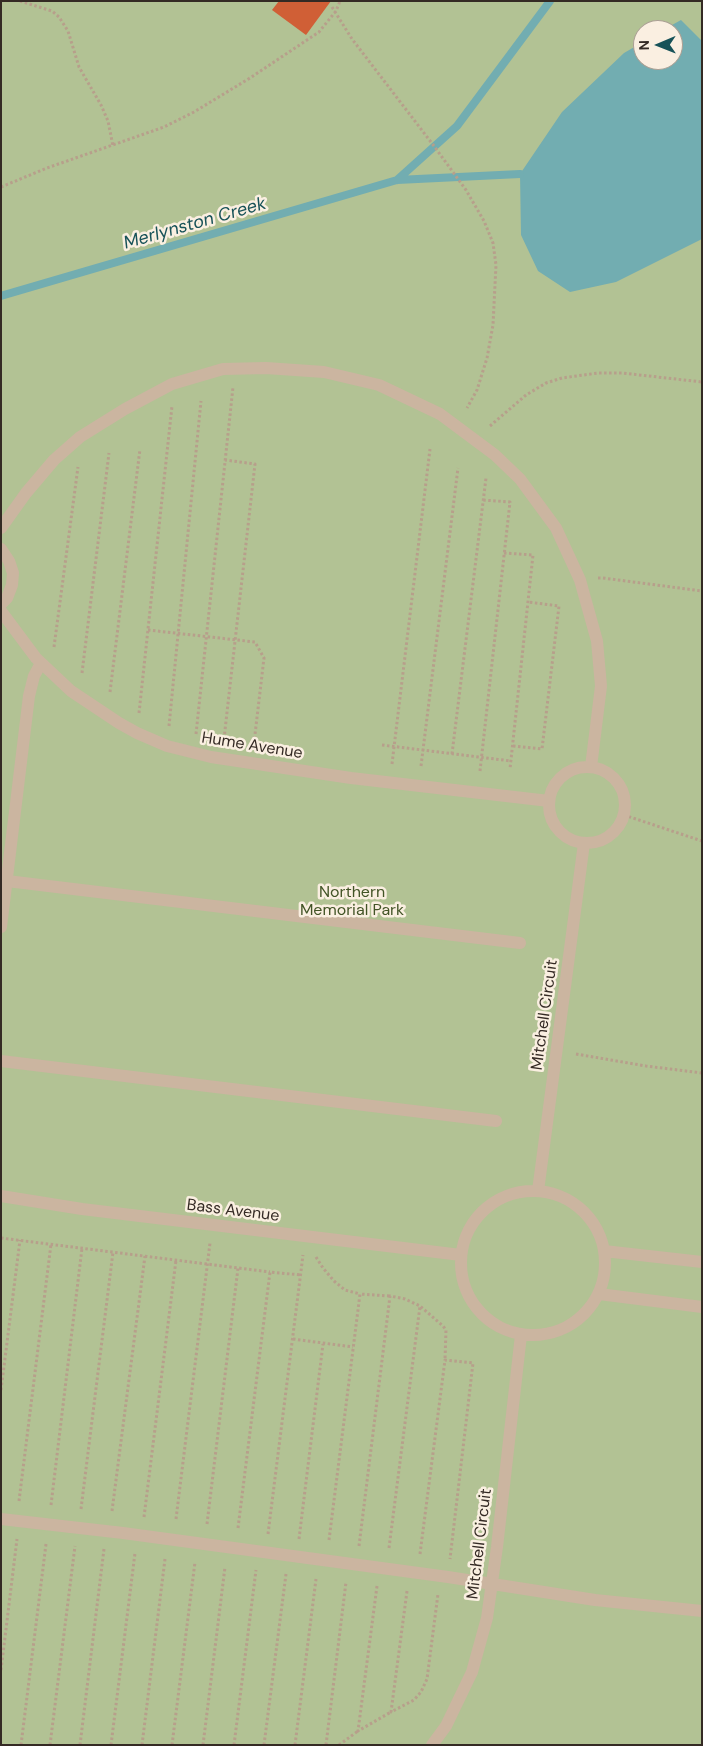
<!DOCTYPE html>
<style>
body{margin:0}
#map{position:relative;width:703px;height:1746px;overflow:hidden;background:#f2e5d5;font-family:"DM Sans",sans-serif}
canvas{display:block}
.frame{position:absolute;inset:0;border:2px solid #342a24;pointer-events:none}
.north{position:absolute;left:633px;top:20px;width:50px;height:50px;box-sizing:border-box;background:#faefe1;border:1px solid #aba095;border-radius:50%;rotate:269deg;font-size:14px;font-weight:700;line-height:20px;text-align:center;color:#342a24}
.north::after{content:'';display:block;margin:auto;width:18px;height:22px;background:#175258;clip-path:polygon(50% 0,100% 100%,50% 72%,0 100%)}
</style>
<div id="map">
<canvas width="703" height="1746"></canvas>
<div class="frame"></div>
<div class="north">N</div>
</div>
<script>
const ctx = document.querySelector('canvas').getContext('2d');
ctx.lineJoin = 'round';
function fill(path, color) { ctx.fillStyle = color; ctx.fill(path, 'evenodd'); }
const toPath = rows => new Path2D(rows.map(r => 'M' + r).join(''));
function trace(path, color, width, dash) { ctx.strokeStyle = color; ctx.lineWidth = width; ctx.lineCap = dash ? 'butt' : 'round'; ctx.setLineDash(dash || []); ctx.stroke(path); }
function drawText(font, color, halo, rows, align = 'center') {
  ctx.font = font + ' "DM Sans",sans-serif'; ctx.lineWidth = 5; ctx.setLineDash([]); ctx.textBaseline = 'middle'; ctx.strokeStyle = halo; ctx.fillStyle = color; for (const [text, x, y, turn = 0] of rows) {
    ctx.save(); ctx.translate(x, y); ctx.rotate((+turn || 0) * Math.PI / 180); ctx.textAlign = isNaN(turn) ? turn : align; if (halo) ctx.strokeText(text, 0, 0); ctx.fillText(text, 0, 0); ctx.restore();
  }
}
fill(toPath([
 [1,1,702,1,702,1745,1,1745],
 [643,30,673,30,673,60,643,60]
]), '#b2c294');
fill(toPath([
 [681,20,702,41,702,239,616,282,570,292,538,271,521,235,520,174,562,112,624,53,643,42,643,60,673,60,673,30,663,30]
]), '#72adb1');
trace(toPath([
 [397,180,457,126,550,1],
 [1,296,397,180,520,174]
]), '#72adb1', 8);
fill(toPath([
 [279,1,331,1,306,35,272,10]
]), '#d05f36');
trace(toPath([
 [20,1,52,11,59,17,68,31,79,67,101,105,108,121,113,146],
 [332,7,352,39,434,146,466,190,484,221,493,243,496,265,493,325,487,358,477,390,467,408],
 [1,187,47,168,164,127,194,112,250,78,319,32,336,11,340,1],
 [490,426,526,395,546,383,562,378,598,373,622,373,702,382],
 [504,553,533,555,510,769],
 [598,578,603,578,702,591],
 [148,630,255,642,264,658,254,743],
 [54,647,78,467],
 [82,673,109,453],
 [110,692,140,449],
 [139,713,172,406],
 [169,726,201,401],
 [196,734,233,387],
 [224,739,255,464,225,460],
 [382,745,511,761],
 [513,746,542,749,559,606,528,602],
 [452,754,486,478],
 [392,764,430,449],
 [421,766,458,468],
 [480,771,510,502,483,500],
 [624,815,702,841],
 [576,1054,646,1066,702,1073],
 [1,1238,270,1272],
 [316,1257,323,1268,334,1281,345,1290,360,1294],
 [293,1339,353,1347],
 [1,1390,20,1240],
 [19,1501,51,1244],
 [51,1505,82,1248],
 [81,1509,113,1252],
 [112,1511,145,1256],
 [144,1517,176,1260],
 [176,1519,210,1243],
 [207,1524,238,1268],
 [238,1528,270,1272,301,1275],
 [268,1534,303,1255],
 [299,1539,323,1344],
 [329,1540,360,1294,390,1296],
 [359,1546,390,1296,405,1299,420,1306],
 [389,1548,420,1306,443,1326,446,1330,445,1360],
 [420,1554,445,1360,473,1363,450,1559],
 [377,1586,358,1731,391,1712],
 [407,1591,391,1712,414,1700,421,1692,427,1679,438,1594],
 [1,1670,17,1539],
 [21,1745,46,1544],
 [50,1745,75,1546],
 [80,1745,104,1549],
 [111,1745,135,1553],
 [142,1745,165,1559],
 [172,1745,195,1562],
 [203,1745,225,1567],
 [234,1745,256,1570],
 [264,1745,286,1574],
 [295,1745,316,1579],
 [326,1745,346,1582],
 [339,1745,358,1731]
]), '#b79f8b', 3, [2.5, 2.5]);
trace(toPath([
 [1,528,26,493,54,460,80,437,125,409,172,384,223,369,266,368,324,372,379,385,440,414,495,455,520,479,556,528,580,580,597,641,601,686,591,767],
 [1,549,9,561,13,573,12,585,7,598,1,604],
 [1,611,36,658,71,691,119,723,137,733,167,746,211,757,351,778,549,801],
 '549 805a38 38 0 1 1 76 0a38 38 0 1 1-76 0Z',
 [7,881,520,943],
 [1,927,29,696,34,676,41,663],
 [1,1061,496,1121],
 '461 1263a72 72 0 1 1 144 0a72 72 0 1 1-144 0Z',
 [538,1191,584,843],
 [1,1196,82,1209,461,1255],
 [604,1251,702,1262],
 [599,1294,702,1307],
 [1,1519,123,1533,448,1577,595,1600,702,1611],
 [432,1745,446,1726,472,1672,487,1618,497,1547,521,1335]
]), '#cbb5a0', 12);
drawText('16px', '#342a24', '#faefe1', [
 ["Hume Avenue",252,746,9],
 ["Mitchell Circuit",545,1015,-82],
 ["Bass Avenue",233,1211,7],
 ["Mitchell Circuit",480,1544,-83]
]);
drawText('16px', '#425426', '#faefe1', [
 ["Northern",352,893],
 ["Memorial Park",352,911]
]);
drawText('italic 18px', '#175258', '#faefe1', [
 ["Merlynston Creek",195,224,-16]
]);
</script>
